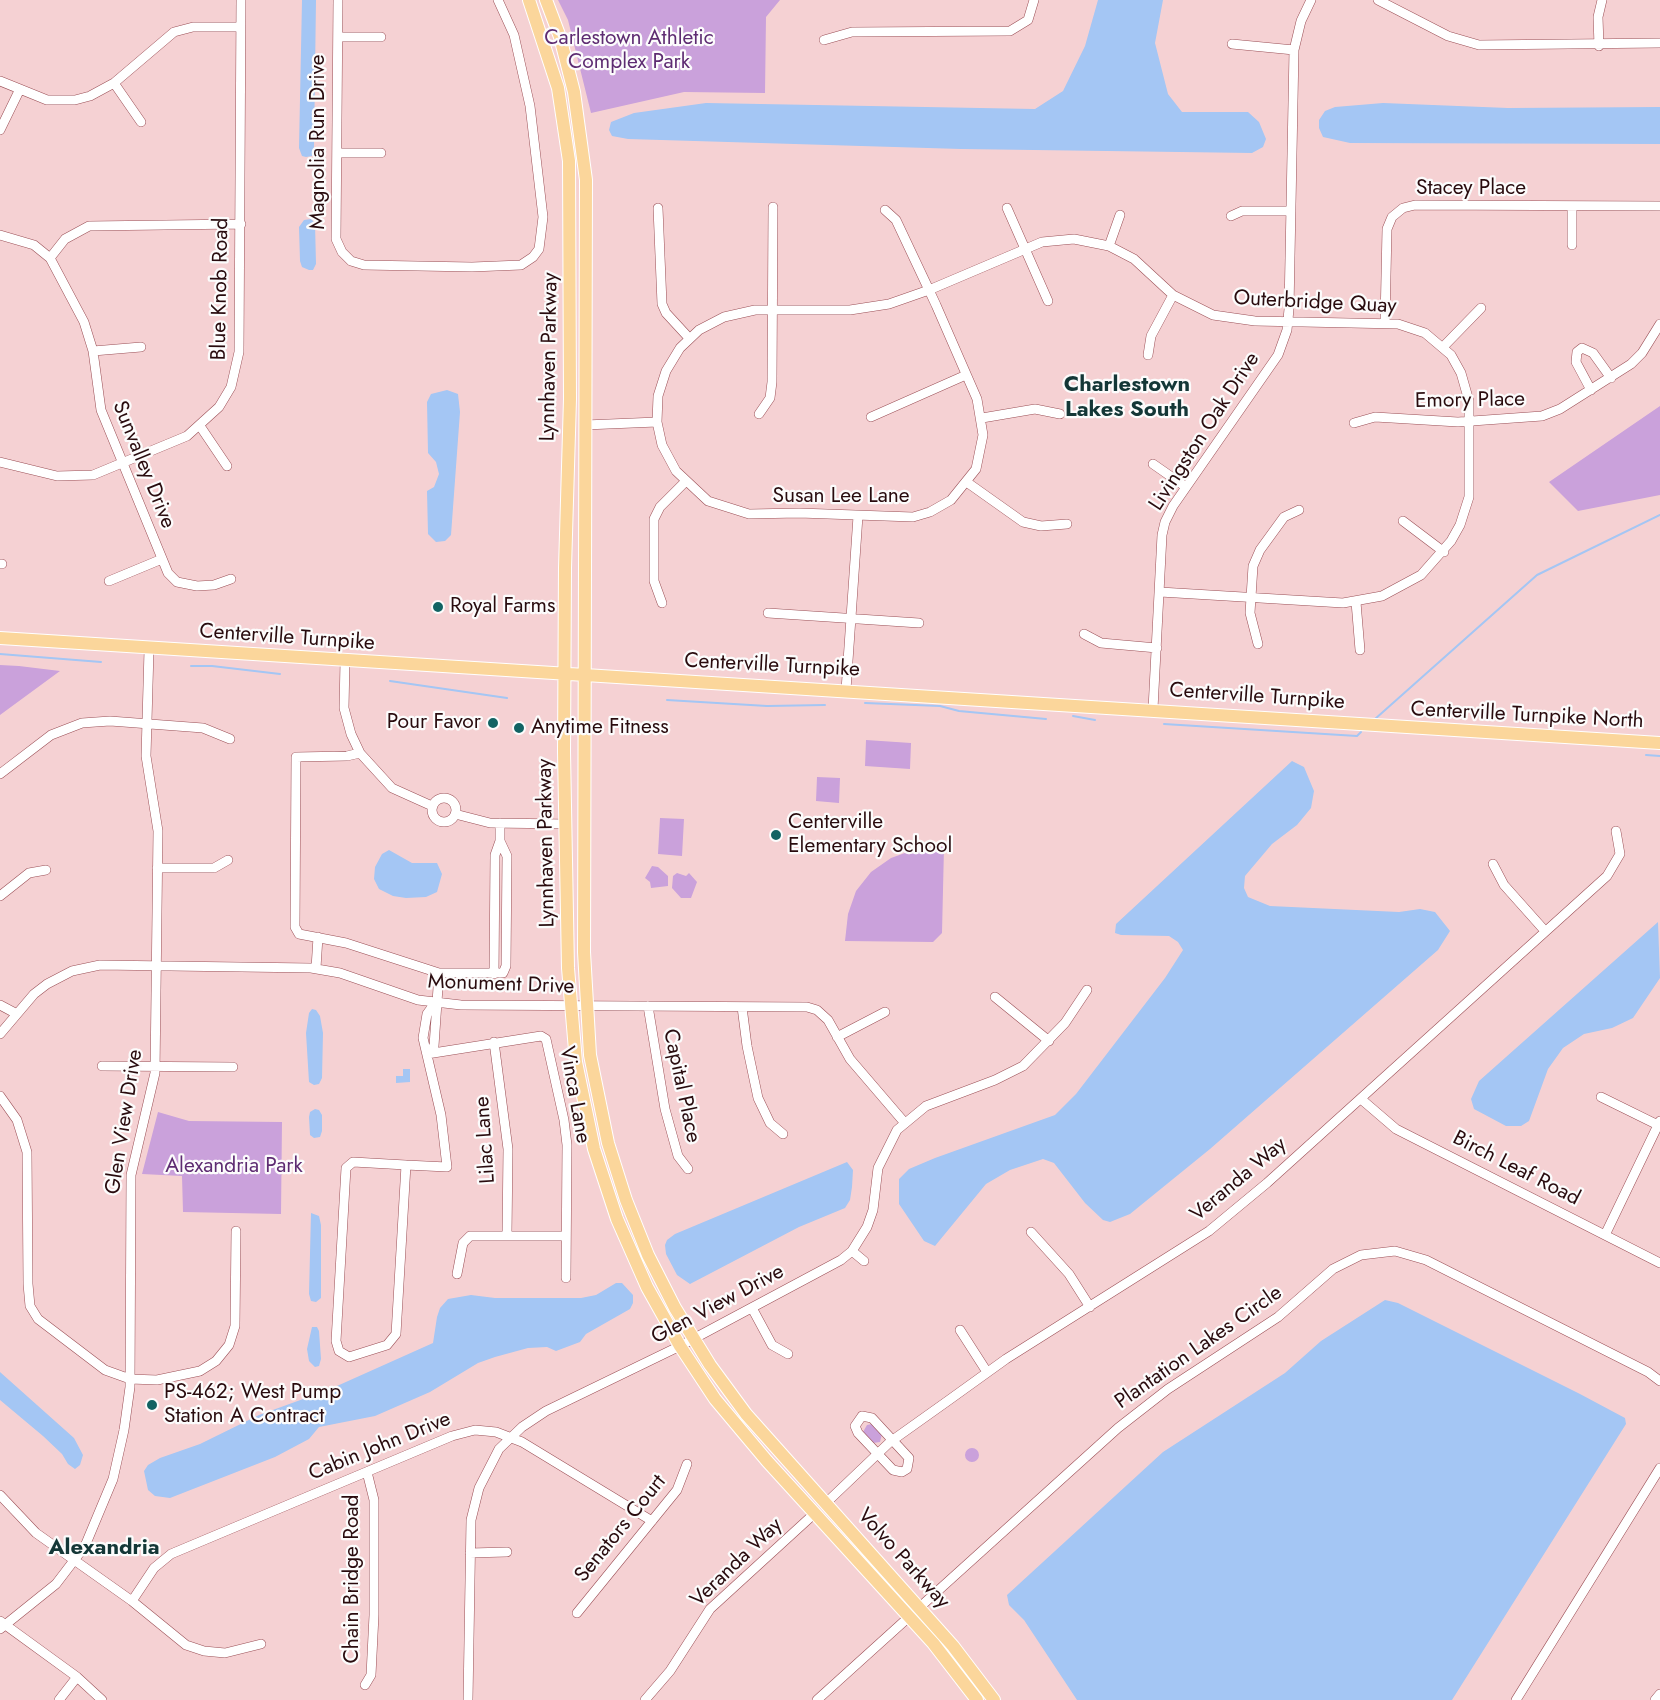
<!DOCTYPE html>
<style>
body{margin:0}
canvas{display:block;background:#f5d1d3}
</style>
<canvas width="1660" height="1700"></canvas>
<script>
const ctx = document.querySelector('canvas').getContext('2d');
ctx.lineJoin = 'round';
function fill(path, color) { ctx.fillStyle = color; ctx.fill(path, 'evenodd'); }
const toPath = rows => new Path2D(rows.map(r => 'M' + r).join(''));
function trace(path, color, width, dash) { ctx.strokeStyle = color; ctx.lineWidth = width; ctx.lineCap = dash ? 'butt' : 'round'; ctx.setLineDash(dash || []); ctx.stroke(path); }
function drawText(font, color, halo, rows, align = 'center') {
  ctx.font = font + ' Jost,sans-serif'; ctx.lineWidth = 4.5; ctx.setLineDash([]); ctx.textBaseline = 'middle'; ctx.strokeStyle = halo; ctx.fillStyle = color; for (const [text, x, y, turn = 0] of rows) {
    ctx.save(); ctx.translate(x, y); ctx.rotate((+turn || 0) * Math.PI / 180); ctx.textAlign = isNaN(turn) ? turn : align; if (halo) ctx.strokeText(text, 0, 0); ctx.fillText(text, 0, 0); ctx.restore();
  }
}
fill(toPath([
 [558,0,780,0,766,17,765,93,684,92,591,113,568,20],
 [1660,406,1660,495,1578,511,1549,482],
 [0,665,19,666,60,671,0,715],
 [866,740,911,743,910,769,865,766],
 [817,777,840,778,839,803,816,801],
 [660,818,684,819,682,856,658,854],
 [944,847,942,933,933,942,845,941,848,914,856,891,871,872,891,858,916,849],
 [652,866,658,867,668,876,668,886,651,888,650,882,645,878],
 [677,873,686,876,689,873,697,882,691,898,681,898,672,888,673,876],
 [158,1112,189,1121,282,1122,281,1214,183,1212,182,1176,142,1174],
 [872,1424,882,1434,880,1442,873,1443,863,1432,867,1425],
 '965 1455a7 7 0 1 1 14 0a7 7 0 1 1-14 0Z'
]), '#caa1db');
fill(toPath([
 [302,0,316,0,314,147,312,156,306,157,302,156,299,148],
 [1098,0,1163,0,1155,43,1168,94,1182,112,1248,112,1259,122,1266,139,1263,147,1252,153,961,149,628,139,612,136,609,130,611,122,634,113,706,103,1035,109,1063,91,1085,46],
 [1383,103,1508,108,1660,107,1660,144,1350,143,1323,137,1319,128,1319,120,1325,111,1335,107],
 [311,219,315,223,316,264,313,270,309,270,302,267,300,261,299,227,304,220],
 [447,390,458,394,460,412,451,535,445,541,436,542,428,534,427,491,434,487,439,474,436,462,428,453,427,402,431,394],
 [1292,761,1304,767,1314,791,1311,808,1297,825,1272,844,1245,876,1244,888,1248,897,1270,906,1399,912,1420,909,1435,912,1450,931,1438,950,1210,1149,1130,1214,1110,1222,1103,1220,1085,1203,1054,1163,1043,1159,1010,1170,986,1184,935,1246,924,1241,899,1204,899,1179,909,1169,935,1158,1055,1115,1076,1094,1165,978,1183,950,1178,942,1169,936,1121,935,1115,933,1116,924],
 [389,850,412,863,437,863,442,874,437,892,426,897,406,898,393,896,379,889,374,879,375,867,382,854],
 [1658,922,1660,978,1633,1018,1612,1028,1584,1034,1563,1048,1548,1069,1529,1121,1521,1126,1506,1126,1474,1109,1471,1099,1479,1081],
 [312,1009,316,1010,320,1016,323,1033,322,1078,319,1084,314,1085,309,1082,306,1033,309,1013],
 [403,1069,410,1069,410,1082,396,1083,396,1076,403,1076],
 [315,1109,319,1110,322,1115,322,1131,320,1137,314,1138,310,1135,309,1117,310,1112],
 [847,1162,853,1170,852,1187,850,1200,845,1208,799,1227,690,1284,677,1275,666,1254,665,1245,667,1240,675,1234],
 [311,1213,319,1216,321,1225,321,1298,316,1302,311,1301,309,1294],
 [616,1283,622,1283,633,1295,633,1303,630,1309,586,1334,580,1342,556,1351,547,1347,528,1348,495,1357,478,1363,430,1392,375,1416,319,1427,309,1439,275,1457,170,1498,155,1496,148,1490,144,1471,148,1465,160,1458,200,1444,259,1415,328,1390,433,1343,437,1317,440,1308,448,1299,471,1295,495,1298,581,1298,596,1295],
 [1385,1300,1398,1303,1580,1394,1625,1418,1626,1424,1452,1700,1077,1700,1024,1620,1009,1605,1007,1595,1163,1452,1285,1373,1321,1341],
 [312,1327,317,1327,319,1331,321,1359,319,1366,315,1367,309,1361,307,1349],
 [0,1372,74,1438,83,1455,80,1465,75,1469,68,1464,62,1454,43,1436,0,1400]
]), '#a4c6f4');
trace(toPath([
 [0,654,101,662],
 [191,666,212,666,280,674],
 [390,681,507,698],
 [667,700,767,706,825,705],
 [865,703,940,706,959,711,1046,719],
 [1073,716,1095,720],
 [1375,719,1537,575,1660,515],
 [1164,724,1357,736,1361,732],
 [1646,755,1660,756]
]), '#a4c6f4', 2);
const minor = toPath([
 [338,0,336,239,342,252,351,261,364,265,472,267,521,265,533,257,539,249,543,217,530,106,514,35,498,0],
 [1378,0,1448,36,1479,45,1660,43],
 [338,37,381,37],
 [824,40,852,32,1010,31,1028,20,1034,0],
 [1232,44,1294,50],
 [1599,46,1598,17,1602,0],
 [0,81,47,100,75,100,90,96,114,83,174,32,193,27,240,27],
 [114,83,141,122],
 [0,130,19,91],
 [337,153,381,153],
 [1572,206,1572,245],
 [658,208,662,304,666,313,689,338],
 [1007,208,1048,301],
 [885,210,896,220,929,290,936,305,977,399,983,435,976,469,951,500,930,512,913,517,799,513,749,514,708,501,676,471,662,445,657,422,658,396,666,371,680,348,699,330,724,317,755,310,850,310,889,304,929,290,1042,242,1074,239,1109,246,1134,259,1173,295,1213,315,1255,321,1398,324,1425,333,1451,355,1461,373,1469,401,1469,497,1460,525,1451,541,1421,575,1382,596,1343,603,1160,592],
 [1231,216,1242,211,1291,211],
 [0,235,34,245,50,258,84,322,93,351,101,410,168,573,177,582,197,586,214,585,231,579],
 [1109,246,1120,215],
 [50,258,65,239,89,226,241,224],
 [1385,322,1387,229,1392,217,1403,208,1415,205,1660,206],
 [1444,346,1481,308],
 [93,351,141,347],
 [1148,355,1151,336,1173,295],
 [1591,390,1576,362,1577,352,1582,348,1593,353,1611,378],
 [759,414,770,398,772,382,773,207],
 [871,417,966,375],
 [982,418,1035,409,1060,414],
 [1354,423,1375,417,1458,422,1542,416,1560,409,1631,364,1642,353,1660,324],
 [585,425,657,422],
 [200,426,227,466],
 [0,462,57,476,93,475,187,436,219,407,231,387,239,352,241,0],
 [1153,464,1186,487],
 [968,483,1023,522,1041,526,1067,524],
 [1403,521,1444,552],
 [0,564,2,564],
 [109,581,162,559],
 [1356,602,1360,650],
 [662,603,654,581,654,519,660,507,685,482],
 [768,613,919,623],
 [1084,634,1101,643,1157,648],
 [1258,644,1250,613,1253,566,1260,550,1284,517,1299,510],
 [345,661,344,708,351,734,360,753,392,788,432,806],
 [846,690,858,516],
 [1153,709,1162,535,1165,522,1173,506,1278,355,1287,330,1289,309,1294,50,1301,21,1311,0],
 [360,753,347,756,296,757,295,927,299,934,346,943,439,973,503,973,506,966,507,856,500,841],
 [0,774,51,735,82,723,110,721,203,728,230,739],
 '432 810a12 12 0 1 1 24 0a12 12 0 1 1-24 0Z',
 [455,814,490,823,567,824],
 [1493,864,1504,885,1545,931],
 [157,868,214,868,228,860],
 [0,896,29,873,46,870],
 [316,968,318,937],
 [494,974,495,855,500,841,500,823],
 [995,997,1049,1041],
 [0,1005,17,1014],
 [648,1006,665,1109,678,1156,688,1169],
 [742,1007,747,1046,758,1098,770,1123,783,1134],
 [0,1034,34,994,47,984,72,971,100,965,311,968,340,973,418,1000,461,1005,807,1007,817,1010,828,1020,850,1059,904,1122],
 [837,1037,885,1012],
 [494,1042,508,1149,507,1235],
 [427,1054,541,1036,546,1039,564,1120,567,1145,566,1278],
 [427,1054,434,1046,439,973],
 [102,1066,233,1067],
 [0,1096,17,1120,27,1152,28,1284,30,1306,38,1319,105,1370,130,1379,157,1380,200,1371,216,1361,229,1345,235,1326,236,1231],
 [1601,1097,1658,1125],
 [1361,1099,1396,1129,1660,1263],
 [406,1165,396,1334,387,1345,349,1357,339,1351,336,1341,346,1168,353,1162,406,1165,447,1167,441,1115,423,1038,427,1014,435,1003],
 [1031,1232,1069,1274,1090,1307],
 [1605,1235,1660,1121],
 [852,1251,864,1261],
 [457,1274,463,1243,470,1236,566,1236],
 [752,1308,772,1345,788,1354],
 [960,1330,987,1372],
 [862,1416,872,1418,909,1458,907,1469,902,1472,893,1470,858,1433,855,1426,862,1416],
 [0,1495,36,1533,132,1601,186,1645,204,1651,225,1653,261,1644],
 [826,1503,890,1442,949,1400,1006,1359,1209,1231,1267,1183,1607,876,1620,854,1616,831],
 [470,1553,507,1552],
 [132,1601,154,1568,171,1554,452,1436,475,1430,496,1432,522,1442,652,1521],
 [577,1613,677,1490,687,1464],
 [0,1621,77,1677,102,1700],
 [0,1629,56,1584,85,1546,113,1479,124,1430,130,1387,131,1175,155,1073,158,831,146,756,149,650],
 [365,1685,371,1675,374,1615,374,1500,367,1472],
 [59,1700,77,1677],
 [468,1700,471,1520,479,1488,499,1449,522,1427,546,1411,680,1346,841,1260,852,1251,867,1227,873,1210,878,1168,897,1130,926,1106,995,1080,1023,1066,1065,1023,1087,990],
 [645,1700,670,1671,710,1609,815,1513],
 [817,1700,1118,1428,1168,1389,1278,1317,1333,1269,1361,1255,1395,1251,1426,1260,1648,1372,1660,1381],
 [1516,1700,1660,1468],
 [1655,1700,1660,1694]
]);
const major = toPath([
 [529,0,558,88,569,161,570,399,565,568,564,752,568,968,576,1062,594,1149,617,1219,647,1287,680,1346,715,1399,767,1461,933,1643,977,1700],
 [546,0,560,37,574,92,586,180,584,952,590,1055,608,1143,626,1200,648,1255,675,1308,710,1365,746,1414,953,1646,994,1700],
 [0,638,1660,743]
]);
trace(minor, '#9b4f56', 10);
trace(major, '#fff', 14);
trace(minor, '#fff', 9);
trace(major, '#fbd69b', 12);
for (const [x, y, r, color] of [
 [438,607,6,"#126363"],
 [493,723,6,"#126363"],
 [519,728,6,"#126363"],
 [776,835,6,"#126363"],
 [152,1405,6,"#126363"]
]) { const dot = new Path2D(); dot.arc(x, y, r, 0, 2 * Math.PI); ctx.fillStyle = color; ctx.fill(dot); trace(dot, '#fcfcfc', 2); }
drawText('21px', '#5e2c72', '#fcfcfc', [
 ["Carlestown Athletic",629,39],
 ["Complex Park",629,63],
 ["Alexandria Park",234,1167]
]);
drawText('21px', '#290b0e', '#fcfcfc', [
 ["Magnolia Run Drive",319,142,-90],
 ["Stacey Place",1471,189],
 ["Blue Knob Road",221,289,-89],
 ["Outerbridge Quay",1315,303,3],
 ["Lynnhaven Parkway",550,357,-89],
 ["Emory Place",1470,401,-1],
 ["Livingston Oak Drive",1205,432,-57],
 ["Sunvalley Drive",143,465,68],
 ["Susan Lee Lane",841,497],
 ["Centerville Turnpike",287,638,4],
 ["Centerville Turnpike",772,666,3],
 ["Centerville Turnpike",1257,697,4],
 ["Centerville Turnpike North",1527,716,3],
 ["Lynnhaven Parkway",547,843,-91],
 ["Monument Drive",501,985,2],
 ["Capital Place",681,1086,78],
 ["Vinca Lane",574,1095,80],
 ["Glen View Drive",125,1122,-81],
 ["Lilac Lane",486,1140,-94],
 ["Birch Leaf Road",1516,1169,27],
 ["Veranda Way",1239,1180,-40],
 ["Glen View Drive",718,1305,-28],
 ["Plantation Lakes Circle",1199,1348,-35],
 ["Cabin John Drive",380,1447,-22],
 ["Senators Court",621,1529,-51],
 ["Volvo Parkway",903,1559,48],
 ["Veranda Way",737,1563,-44],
 ["Chain Bridge Road",353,1579,-90]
]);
drawText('21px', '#290b0e', '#fcfcfc', [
 ["Royal Farms",450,607],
 ["Pour Favor",481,723,"right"],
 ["Anytime Fitness",531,728],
 ["Centerville",788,823],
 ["Elementary School",788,847],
 ["PS-462; West Pump",164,1393],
 ["Station A Contract",164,1417]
], 'left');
drawText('bold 22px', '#143737', '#fcfcfc', [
 ["Charlestown",1127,386],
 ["Lakes South",1127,411],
 ["Alexandria",104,1549]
]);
</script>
